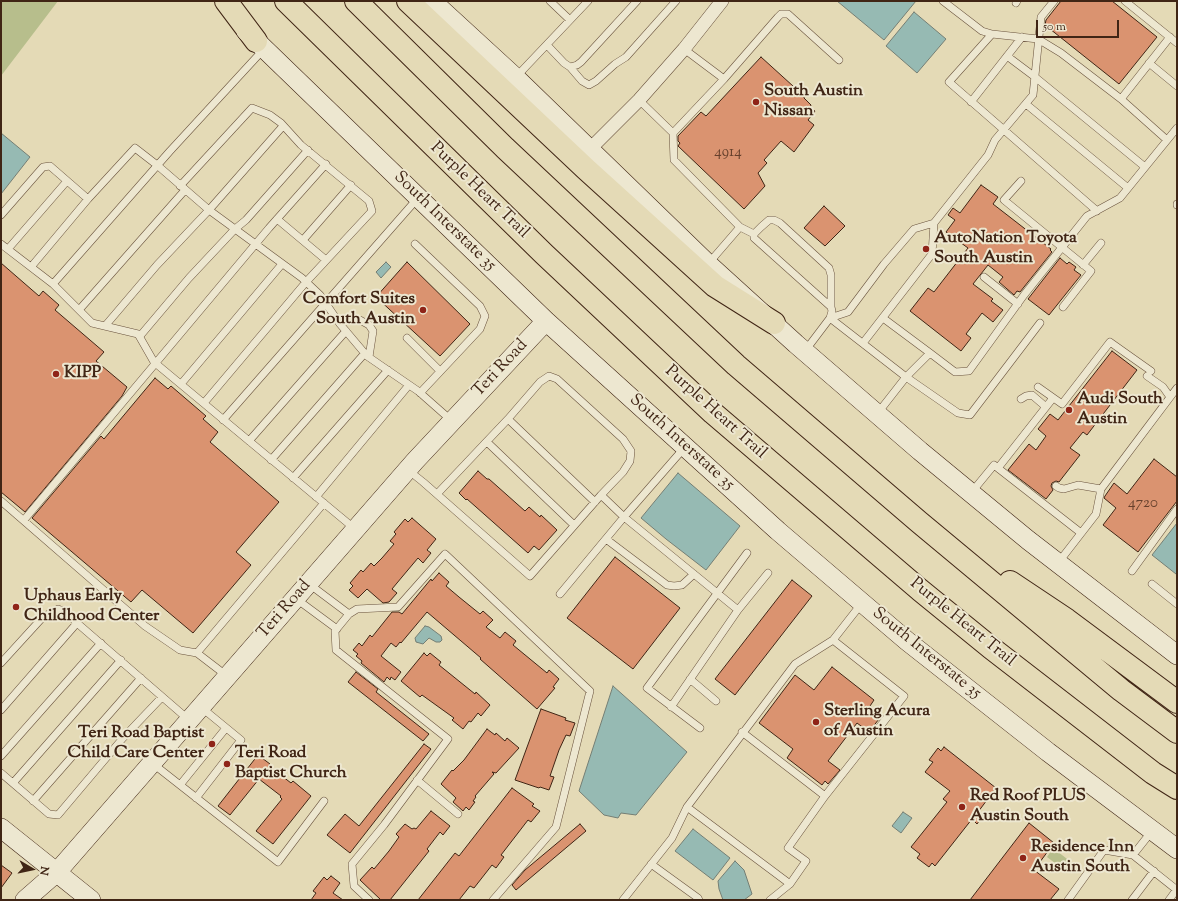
<!DOCTYPE html>
<style>
body{margin:0}
#map{position:relative;width:1178px;height:901px;overflow:hidden;background:#e4dab6;font-family:"Sorts Mill Goudy",serif}
canvas{display:block}
.frame{position:absolute;inset:0;border:2px solid #402515;pointer-events:none}
.north{position:absolute;left:12px;top:849px;width:40px;height:40px;-webkit-text-stroke:3px #ede7d0;paint-order:stroke;rotate:99deg;font-size:11px;font-weight:700;line-height:16px;text-align:center;color:#402515}
.north::after{content:'';display:block;margin:auto;width:14px;height:18px;background:#402515;clip-path:polygon(50% 0,100% 100%,50% 72%,0 100%)}
.scale{position:absolute;left:1036px;top:20px;width:83px;height:18px;box-sizing:border-box;border:2px solid #402515;border-top:0;padding-left:5px;font-size:12px;line-height:14px;white-space:nowrap;color:#402515;-webkit-text-stroke:3px #ede7d0;paint-order:stroke}
</style>
<div id="map">
<canvas width="1178" height="901"></canvas>
<div class="frame"></div>
<div class="north">N</div>
<div class="scale">50 m</div>
</div>
<script>
const ctx = document.querySelector('canvas').getContext('2d');
ctx.lineJoin = 'round';
function fill(path, color) { ctx.fillStyle = color; ctx.fill(path, 'evenodd'); }
const toPath = rows => new Path2D(rows.map(r => 'M' + r).join(''));
function trace(path, color, width, dash) { ctx.strokeStyle = color; ctx.lineWidth = width; ctx.lineCap = dash ? 'butt' : 'round'; ctx.setLineDash(dash || []); ctx.stroke(path); }
function drawText(font, color, halo, rows, align = 'center') {
  ctx.font = font + ' "Sorts Mill Goudy",serif'; ctx.lineWidth = 4; ctx.setLineDash([]); ctx.textBaseline = 'middle'; ctx.strokeStyle = halo; ctx.fillStyle = color; for (const [text, x, y, turn = 0] of rows) {
    ctx.save(); ctx.translate(x, y); ctx.rotate((+turn || 0) * Math.PI / 180); ctx.textAlign = isNaN(turn) ? turn : align; if (halo) ctx.strokeText(text, 0, 0); ctx.fillText(text, 0, 0); ctx.restore();
  }
}
fill(toPath([
 [1,1,58,1,1,76],
 [1053,848,1071,862,1064,870,1047,857]
]), '#b7be8c');
const water = toPath([
 [837,1,916,1,884,40,837,1],
 [914,12,946,39,917,73,886,46,914,12],
 [1,133,30,157,1,194,1,133],
 [386,262,391,267,381,278,376,272,386,262],
 [678,473,740,526,706,570,666,539,641,518,678,473],
 [1177,523,1177,573,1176,574,1152,555,1177,523],
 [425,626,429,627,441,636,442,640,440,642,436,642,429,638,423,644,416,642,415,638,425,626],
 [613,686,687,752,636,815,621,813,618,818,604,815,579,791,613,686],
 [903,812,912,818,901,833,892,826,903,812],
 [693,829,730,858,713,880,675,851,693,829],
 [735,861,744,870,752,894,744,900,723,900,719,889,718,881,735,861]
]);
fill(water, '#96bab3');
trace(water, '#747e74', 1);
const building = toPath([
 [1061,1,1112,1,1157,37,1119,84,1045,25,1046,20,1061,1],
 [761,57,804,96,804,98,811,105,810,108,815,111,808,120,814,125,794,152,781,141,764,160,767,163,758,173,765,186,744,209,678,146,680,143,678,141,678,136,701,112,706,116,761,57],
 [981,185,998,197,993,204,1051,249,1050,250,1052,252,1020,292,1017,291,1014,295,999,282,1003,277,988,265,973,284,993,299,991,301,1003,310,993,322,982,313,966,334,971,338,961,351,910,311,928,288,934,292,968,248,946,232,955,220,948,215,953,208,960,213,981,185],
 [824,206,845,226,825,246,804,228,824,206],
 [1060,258,1067,264,1069,262,1076,267,1074,270,1081,275,1049,315,1028,299,1060,258],
 [407,262,470,324,440,356,376,297,407,262],
 [1,263,39,296,43,291,59,305,55,310,104,352,96,361,127,387,122,396,25,512,1,492,1,263],
 [1112,351,1137,370,1087,435,1083,432,1070,448,1080,455,1059,482,1056,481,1052,483,1051,486,1053,490,1046,499,1008,470,1029,444,1036,450,1046,436,1038,429,1050,414,1058,420,1112,351],
 [155,378,168,389,171,386,206,416,203,419,218,432,210,442,279,502,236,552,251,565,193,633,142,590,131,602,32,518,101,436,104,439,155,378],
 [1154,459,1177,477,1177,501,1138,552,1103,525,1116,508,1104,498,1105,496,1114,483,1127,494,1154,459],
 [478,471,487,479,489,479,525,511,529,507,540,517,541,515,557,530,539,550,534,546,528,553,467,499,466,500,459,493,478,471],
 [412,518,436,539,427,550,431,553,423,563,418,558,402,577,392,589,397,593,389,602,383,603,367,589,358,598,349,590,353,586,350,583,361,570,363,572,371,563,374,566,382,558,394,544,390,541,396,534,394,532,405,519,408,522,412,518],
 [615,557,680,608,633,669,567,618,615,557],
 [439,573,449,582,446,586,459,597,480,614,483,611,493,620,486,627,500,638,505,632,516,641,513,645,547,673,549,670,559,679,553,687,555,688,537,709,480,659,481,658,427,612,401,643,400,642,396,647,391,643,381,656,401,672,395,680,391,677,390,680,387,677,384,682,361,663,362,661,356,656,358,654,353,650,359,643,362,646,370,635,372,637,392,612,399,612,402,614,431,579,432,581,439,573],
 [792,580,812,596,735,695,715,679,792,580],
 [424,653,427,656,430,653,441,662,439,665,475,694,476,692,490,705,481,716,478,713,471,722,469,721,463,729,452,720,454,718,422,695,420,697,401,681,424,653],
 [832,667,874,700,870,706,882,715,869,732,857,723,828,761,840,770,828,784,825,781,822,785,787,758,793,749,759,723,795,675,814,690,832,667],
 [356,672,378,689,376,692,429,734,423,741,348,682,356,672],
 [541,709,566,718,565,720,575,723,570,736,566,735,559,750,550,776,554,777,549,790,540,787,539,788,515,780,541,709],
 [487,729,495,735,496,733,505,741,507,738,519,748,496,773,492,772,494,774,475,796,476,797,473,801,475,802,469,810,466,807,463,811,453,802,456,798,441,784,452,770,453,771,464,760,487,729],
 [424,744,431,749,350,853,327,835,345,814,359,826,424,744],
 [944,747,996,788,978,812,983,816,977,824,972,819,935,866,932,863,929,867,917,858,920,854,911,847,947,802,943,799,950,791,925,772,933,762,929,760,938,748,941,751,944,747],
 [258,755,270,764,269,766,291,783,293,781,311,796,273,844,256,831,282,799,280,797,281,796,259,779,230,815,218,806,258,755],
 [512,788,534,804,532,806,540,811,531,822,528,820,518,833,501,855,504,857,496,868,492,865,474,888,470,886,459,900,418,900,455,853,459,856,512,788],
 [431,811,450,826,443,835,440,832,427,849,429,851,390,900,381,900,360,880,372,867,374,869,389,851,399,837,396,834,405,824,412,829,414,828,416,829,431,811],
 [1029,823,1054,843,1034,870,1059,889,1050,900,970,900,1029,823],
 [580,824,586,831,516,890,512,885,525,870,580,824],
 [1,865,12,873,1,888,1,865],
 [331,876,340,883,333,893,343,900,311,900,316,893,313,891,324,877,327,880,331,876]
]);
fill(building, '#da9370');
trace(building, '#402515', 1);
const lane = toPath([
 [550,1,570,20],
 [943,1,982,31,992,34],
 [1125,1,1177,43],
 [1016,3,1017,1],
 [547,45,564,63,570,67,577,65,581,62,637,1],
 [264,49,170,151,53,284,92,323,138,334,154,362,355,529],
 [684,49,724,79,778,17,781,14,788,14,839,60],
 [1007,56,1035,77,1145,167],
 [1149,63,1177,86],
 [570,67,582,81,589,85,596,81,615,64,626,57,676,1],
 [516,77,588,1],
 [639,100,673,133,674,160,677,163,740,227,708,264],
 [971,102,1022,37],
 [1026,104,1128,188],
 [673,133,724,79],
 [1167,140,1121,99,1170,37],
 [1021,181,1004,200,1091,271,1063,307],
 [180,186,252,108,270,115,281,123,301,145,369,201,372,211,306,282,204,403],
 [1177,205,1177,204],
 [1097,211,949,82,992,34,1038,39,1061,53,1121,99],
 [1,215,43,167,50,166,88,199,135,148,157,165,209,210,302,278,320,295,340,324,367,356,418,391,452,421],
 [277,219,326,260],
 [740,227,754,234],
 [303,240,351,185],
 [1,244,53,284],
 [415,244,480,306,485,316,480,329,420,393],
 [8,249,67,181],
 [1083,265,1101,243],
 [31,267,88,199],
 [984,277,1018,304],
 [79,310,185,190],
 [830,318,848,312,884,264,914,229,934,223,988,155,995,140,1033,95,1041,17,1054,1],
 [830,318,906,377,958,413,970,415,1040,323],
 [883,318,930,353],
 [337,320,360,320,369,325,373,331,369,357],
 [105,326,157,265,209,210,283,126],
 [140,336,189,278,235,229,246,220,308,150],
 [407,338,440,371],
 [863,343,932,254,934,223],
 [805,351,830,318,832,311,831,307,754,238,754,234,761,227,769,220,774,220,780,223,829,268,831,275,831,307],
 [1147,376,1163,387,1170,397],
 [181,384,282,264],
 [1038,387,1062,404,1110,342,1151,371],
 [1021,399,1026,396,1032,395,1046,407],
 [877,414,906,377,930,353,955,372,969,371,1024,295,1087,216,1120,198,1177,128],
 [508,419,540,382,549,376,557,379,623,439,631,451,630,461,623,472,601,495],
 [223,420,417,199],
 [249,441,346,331],
 [487,442,574,525],
 [685,447,624,517,738,610],
 [271,460,365,353],
 [998,468,1053,398],
 [408,470,423,482,530,576,601,495,624,517,560,594],
 [293,478,388,370],
 [1056,486,1059,488,1064,489,1078,485,1101,489],
 [971,493,994,465,1081,533],
 [437,494,508,419,595,502],
 [316,497,409,385],
 [1,501,145,626,180,650,197,653],
 [24,520,269,228,326,164],
 [606,539,667,585,674,586,682,585,694,574],
 [1058,563,1096,514,1101,489,1177,388],
 [1132,571,1177,509],
 [309,584,349,614],
 [1152,584,1177,604],
 [295,598,337,629],
 [833,640,904,696,825,796,788,848,806,861,790,884,687,807,795,664,833,640,862,603],
 [1,663,43,617,58,609,66,612,77,623],
 [227,676,197,653,324,503],
 [690,679,716,701],
 [671,707,738,610,768,573],
 [1,710,77,623,189,720],
 [700,728,647,688,747,553],
 [742,732,825,796],
 [1,756,101,643],
 [152,763,278,862,324,801],
 [1,773,49,814,58,815,123,738,162,697],
 [417,780,458,814],
 [13,783,121,660],
 [180,785,226,728],
 [196,798,241,740,202,708],
 [33,801,141,678],
 [1133,855,1177,890],
 [651,864,698,898,699,900],
 [369,900,354,886,352,864,384,825,448,739,336,650,335,631,349,614,357,609,398,607,445,554,590,691,556,827,493,900],
 [623,900,672,838,687,807],
 [770,900,790,884],
 [1068,900,1104,850,1133,855,1152,831],
 [1132,900,1154,871],
 [1169,900,1177,889]
]);
const street = toPath([
 [590,149,639,100,684,49,722,1]
]);
const secondary = toPath([
 [432,1,516,78,708,264,796,344,920,451,1028,540,1177,655],
 [246,31,546,321,778,531,907,641,1048,752,1177,849],
 [1,828,91,900],
 [25,900,57,872,415,461,546,321]
]);
const highway = toPath([
 [226,1,256,41],
 [286,1,544,254,713,413,920,590,990,647,1153,773,1177,788],
 [356,1,505,148,736,365,919,522,1121,690,1177,732],
 [408,1,586,169,715,286,774,323],
 [1010,582,1067,620,1177,702]
]);
trace(lane, '#69523d', 8);
trace(street, '#69523d', 14);
trace(secondary, '#402515', 20);
trace(highway, '#402515', 24);
trace(lane, '#ede7d0', 7);
trace(street, '#ede7d0', 13);
trace(secondary, '#ede7d0', 19);
trace(highway, '#e4dab6', 22);
for (const [x, y, r, color] of [
 [756,102,4,"#8f2418"],
 [926,249,4,"#8f2418"],
 [423,310,4,"#8f2418"],
 [56,374,4,"#8f2418"],
 [1069,410,4,"#8f2418"],
 [16,607,4,"#8f2418"],
 [816,722,4,"#8f2418"],
 [212,744,4,"#8f2418"],
 [227,764,4,"#8f2418"],
 [962,807,4,"#8f2418"],
 [1023,858,4,"#8f2418"]
]) { const dot = new Path2D(); dot.arc(x, y, r, 0, 2 * Math.PI); ctx.fillStyle = color; ctx.fill(dot); trace(dot, '#ede7d0', 1.5); }
drawText('15px', '#66402c', null, [
 ["4914",728,153],
 ["4720",1143,504]
]);
drawText('bold 17px', '#402515', '#ede7d0', [
 ["South Austin",764,92],
 ["Nissan",764,112],
 ["AutoNation Toyota",934,239],
 ["South Austin",934,259],
 ["Comfort Suites",415,300,"right"],
 ["South Austin",415,320,"right"],
 ["KIPP",64,374],
 ["Audi South",1077,400],
 ["Austin",1077,420],
 ["Uphaus Early",24,597],
 ["Childhood Center",24,617],
 ["Sterling Acura",824,712],
 ["of Austin",824,732],
 ["Teri Road Baptist",204,734,"right"],
 ["Child Care Center",204,754,"right"],
 ["Teri Road",235,754],
 ["Baptist Church",235,774],
 ["Red Roof PLUS",970,797],
 ["Austin South",970,817],
 ["Residence Inn",1031,848],
 ["Austin South",1031,868]
], 'left');
drawText('17px', '#402515', '#ede7d0', [
 ["Purple Heart Trail",479,191,44],
 ["South Interstate 35",444,222,44],
 ["Teri Road",501,369,-47],
 ["Purple Heart Trail",715,413,42],
 ["South Interstate 35",681,443,42],
 ["Teri Road",285,610,-49],
 ["Purple Heart Trail",962,623,39],
 ["South Interstate 35",926,654,39]
]);
</script>
